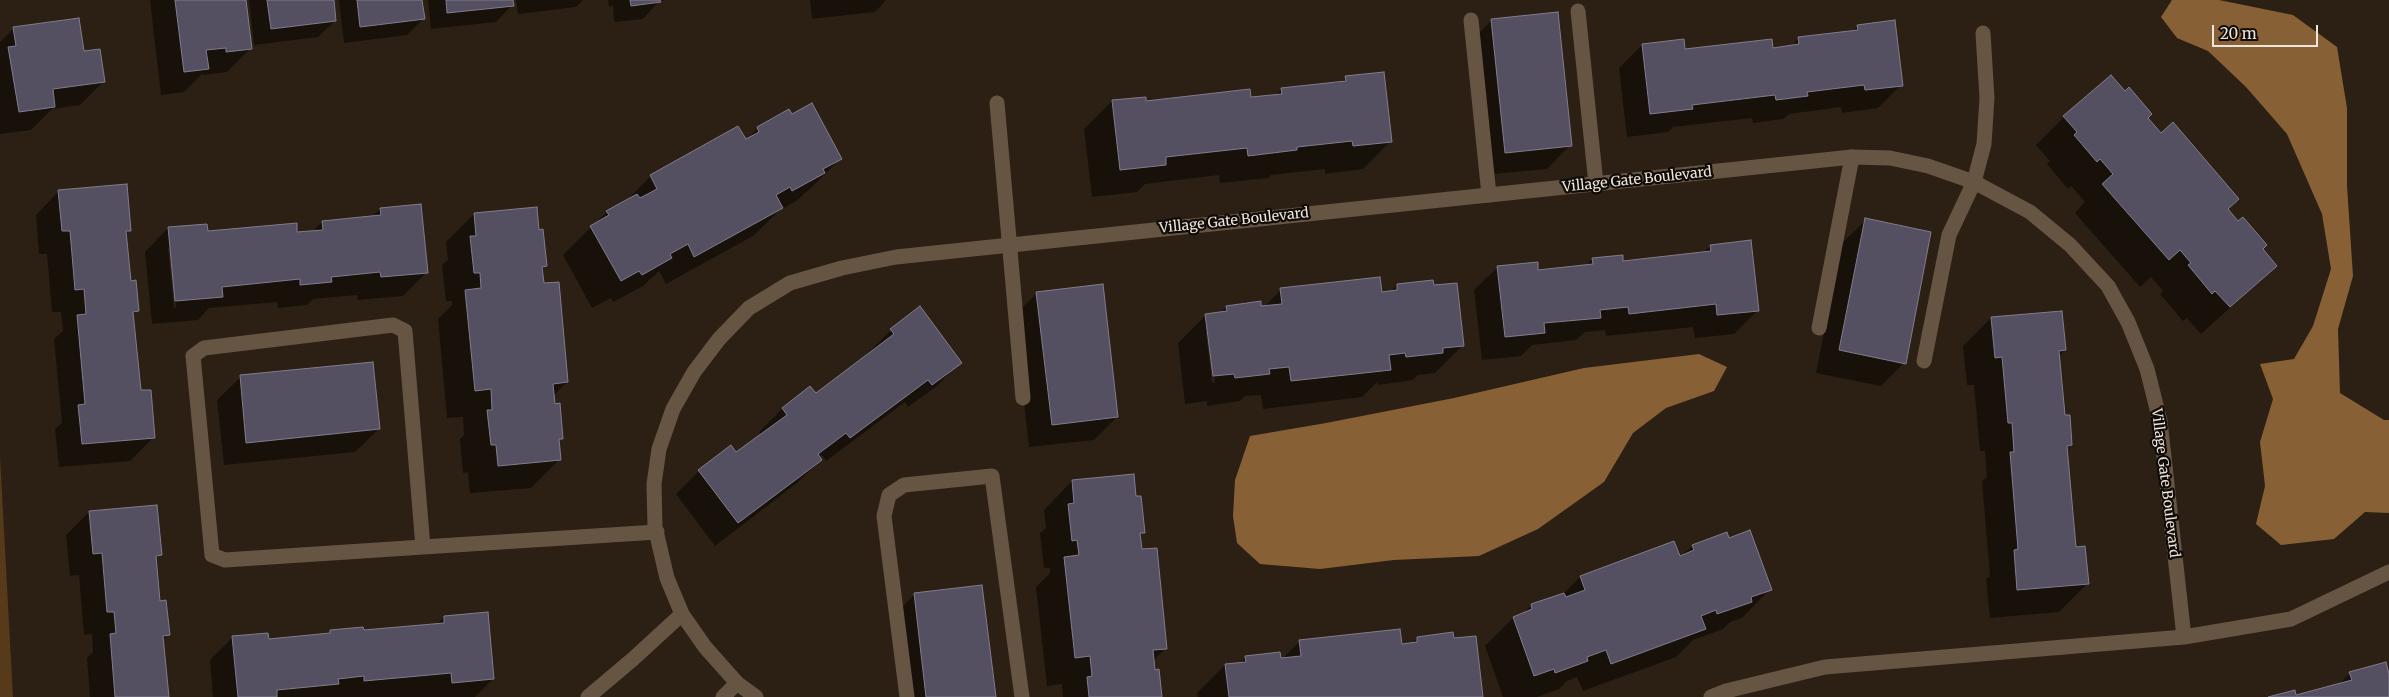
<!DOCTYPE html>
<style>
body{margin:0}
#map{position:relative;width:2389px;height:697px;overflow:hidden;background:#2c2014;font-family:Merriweather,serif}
canvas{display:block}
.scale{position:absolute;left:2212px;top:25px;width:106px;height:22px;box-sizing:border-box;border:2px solid #ede5dd;border-top:0;padding-left:6px;font-size:15px;line-height:18px;white-space:nowrap;color:#ede5dd;-webkit-text-stroke:4px #100b06;paint-order:stroke}
</style>
<div id="map">
<canvas width="2389" height="697"></canvas>
<div class="scale">20 m</div>
</div>
<script>
const ctx = document.querySelector('canvas').getContext('2d');
ctx.lineJoin = 'round';
function fill(path, color) { ctx.fillStyle = color; ctx.fill(path, 'evenodd'); }
const toPath = rows => new Path2D(rows.map(r => 'M' + r).join(''));
function trace(path, color, width, dash) { ctx.strokeStyle = color; ctx.lineWidth = width; ctx.lineCap = dash ? 'butt' : 'round'; ctx.setLineDash(dash || []); ctx.stroke(path); }
function drawText(font, color, halo, rows, align = 'center') {
  ctx.font = font + ' Merriweather,serif'; ctx.lineWidth = 4.5; ctx.setLineDash([]); ctx.textBaseline = 'middle'; ctx.strokeStyle = halo; ctx.fillStyle = color; for (const [text, x, y, turn = 0] of rows) {
    ctx.save(); ctx.translate(x, y); ctx.rotate((+turn || 0) * Math.PI / 180); ctx.textAlign = isNaN(turn) ? turn : align; if (halo) ctx.strokeText(text, 0, 0); ctx.fillText(text, 0, 0); ctx.restore();
  }
}
fill(toPath([
 [0,457,13,697,0,697]
]), '#573a19');
fill(toPath([
 [2172,0,2219,0,2293,15,2337,47,2347,108,2347,186,2353,276,2338,329,2340,393,2384,420,2389,420,2389,513,2365,512,2334,539,2281,545,2256,524,2265,486,2260,442,2273,399,2260,364,2294,359,2313,326,2331,269,2322,214,2287,134,2246,87,2208,51,2177,38,2161,17],
 [1699,354,1727,367,1714,391,1666,408,1633,433,1604,482,1538,529,1479,556,1394,560,1320,569,1260,564,1237,543,1233,516,1235,480,1250,436,1326,423,1454,398,1584,368]
]), '#886036');
fill(toPath([
 [150,0,245,0,250,49,227,72,203,75,203,73,184,92,161,95],
 [249,0,333,0,335,21,318,37,254,45],
 [339,0,421,0,424,18,407,35,344,43],
 [428,0,512,0,512,5,496,22,431,29],
 [516,0,583,0,576,7,518,14],
 [608,0,666,0,659,1,643,19,614,22,613,6,609,7],
 [810,0,886,0,875,12,812,19],
 [1492,20,1570,145,1547,169,1482,175,1469,43],
 [1858,26,1901,85,1878,108,1842,113,1841,107,1789,114,1783,119,1753,123,1752,118,1673,127,1668,132,1627,137,1619,68,1642,45,1684,50,1772,49,1791,47,1799,38,1852,32],
 [14,28,82,53,103,82,80,105,52,109,31,130,0,134,0,42],
 [2111,76,2276,266,2201,334,2187,318,2183,321,2160,294,2163,291,2151,277,2140,287,2075,213,2085,202,2071,186,2068,189,2047,164,2050,161,2036,145,2064,117],
 [1346,78,1391,141,1363,169,1325,174,1325,169,1271,175,1268,178,1220,183,1219,175,1145,184,1137,192,1092,197,1084,129,1112,101,1145,102,1250,99,1275,96,1281,90,1341,83],
 [791,115,840,159,812,187,796,201,779,211,753,236,666,284,659,271,643,286,613,302,611,298,592,308,563,255,591,227,607,212,625,202,651,176,745,141,758,128],
 [59,191,130,230,125,235,130,282,138,311,132,316,140,392,154,437,130,461,59,467,55,429,62,423,54,339,63,331,61,312,52,312,47,254,39,254,36,215],
 [420,205,426,273,403,296,358,300,357,295,313,299,307,305,278,308,277,302,209,308,198,320,152,324,145,252,168,228,207,233,312,232,322,222,372,217,380,209],
 [168,248,171,248,176,307,174,308],
 [474,214,538,231,545,266,541,270,543,284,567,382,553,396,562,438,558,442,559,460,531,488,470,493,468,472,463,473,460,439,464,435,463,417,447,418,438,319,452,305,452,301,446,301,442,265,448,260,446,242],
 [1866,220,1904,363,1881,386,1816,373,1842,243],
 [1710,246,1757,311,1734,334,1695,338,1693,327,1606,336,1605,330,1585,332,1576,340,1532,345,1521,356,1482,360,1474,290,1498,267,1537,271,1586,266,1592,259,1622,262,1703,253],
 [1397,285,1433,287,1463,345,1435,373,1418,375,1413,380,1378,385,1377,382,1362,397,1263,409,1261,395,1245,396,1240,401,1207,406,1207,401,1185,404,1178,343,1206,315,1220,313,1227,307,1263,308,1281,290,1381,293,1390,292],
 [1206,332,1209,332,1215,382,1212,383],
 [1037,293,1117,417,1094,440,1029,447,1014,316],
 [1991,318,2065,350,2059,356,2064,416,2071,445,2066,449,2075,548,2087,584,2059,612,1990,618,1986,579,1990,576,1982,481,1987,477,1985,451,1980,451,1974,385,1967,385,1963,346],
 [891,330,960,362,937,386,908,407,905,402,826,461,822,455,819,458,821,460,797,483,715,546,676,494,699,471,736,454,762,435,759,432,782,409,815,394,869,354,868,353],
 [241,377,379,429,355,452,224,465,217,400],
 [1133,475,1135,497,1144,532,1139,536,1141,551,1166,648,1153,661,1161,697,1063,697,1062,684,1047,686,1036,587,1050,573,1050,568,1044,568,1040,533,1046,528,1044,510,1072,481],
 [89,512,160,554,155,559,159,602,168,635,162,641,168,697,90,697,87,658,93,652,92,634,84,635,79,575,70,576,66,535],
 [1728,540,1770,589,1742,618,1730,622,1723,629,1693,640,1676,657,1583,691,1577,677,1567,681,1559,689,1537,697,1503,697,1485,646,1513,618,1522,614,1532,605,1563,594,1580,577,1674,543,1679,557,1693,546],
 [914,595,995,697,901,697,891,618],
 [444,617,493,679,475,697,213,697,210,660,233,637,268,640,327,635,331,631,363,631,437,624],
 [1417,638,1482,697,1198,697,1197,693,1225,665,1240,664,1246,657,1282,659,1300,641,1400,646,1411,644],
 [2350,673,2389,679,2389,697,2273,697,2295,697,2338,685]
]), '#0007');
const building = toPath([
 [175,0,246,0,252,49,226,52,226,48,206,50,209,69,184,72,175,0],
 [267,0,334,0,336,21,271,29,267,0],
 [357,0,422,0,425,19,360,27,357,0],
 [446,0,513,0,514,6,447,13,446,0],
 [630,0,660,0,661,2,631,6,630,0],
 [1558,12,1572,146,1505,153,1491,19,1558,12],
 [79,18,84,51,100,49,105,82,53,89,55,107,19,112,8,47,16,46,13,27,79,18],
 [1895,20,1903,86,1865,90,1864,85,1807,92,1808,96,1776,100,1775,95,1692,105,1693,109,1650,114,1642,44,1684,39,1685,49,1772,39,1773,48,1799,44,1798,37,1858,30,1857,25,1895,20],
 [1384,72,1392,142,1353,146,1352,141,1297,147,1297,150,1248,156,1247,148,1166,157,1166,165,1120,170,1112,100,1146,97,1146,101,1250,89,1251,97,1282,94,1281,88,1346,81,1345,76,1384,72],
 [2111,75,2125,91,2129,87,2152,114,2148,118,2161,133,2173,122,2239,199,2228,209,2238,221,2243,217,2267,245,2263,249,2277,266,2230,307,2215,291,2212,294,2188,265,2191,263,2180,250,2169,260,2102,184,2113,174,2100,159,2097,162,2074,135,2077,132,2063,116,2111,75],
 [812,103,842,159,823,169,825,173,792,191,790,187,776,195,783,208,694,257,688,244,670,254,672,258,642,275,639,271,621,281,590,226,609,215,606,211,637,194,640,198,657,189,650,175,738,126,746,139,759,132,757,127,789,109,792,114,812,103],
 [127,184,131,231,126,231,131,281,136,280,139,311,133,312,141,390,151,390,155,438,82,444,78,405,85,404,77,315,86,314,84,289,75,290,70,231,62,231,58,190,127,184],
 [421,204,428,273,381,277,380,272,331,277,332,282,300,285,300,279,222,287,223,297,175,301,168,227,207,224,208,231,297,223,297,232,323,230,322,221,381,215,380,208,421,204],
 [537,207,539,230,543,229,547,266,542,267,544,283,559,282,568,382,553,384,555,404,560,403,563,439,559,439,561,460,498,466,496,445,491,445,487,410,492,410,491,389,475,391,465,290,481,288,480,273,474,273,470,236,476,236,474,213,537,207],
 [1865,218,1931,232,1906,364,1839,350,1865,218],
 [1751,240,1759,311,1717,315,1716,304,1629,314,1628,307,1600,310,1601,318,1544,323,1545,333,1505,337,1497,266,1538,262,1538,270,1593,264,1592,258,1623,255,1623,261,1711,251,1710,245,1751,240],
 [1380,277,1382,292,1397,290,1397,284,1433,280,1434,285,1457,283,1464,346,1443,348,1443,353,1406,357,1405,353,1389,355,1391,370,1291,381,1289,367,1269,369,1270,374,1235,378,1234,374,1213,376,1205,314,1227,311,1226,306,1261,301,1261,306,1282,304,1280,288,1380,277],
 [1103,284,1118,417,1052,425,1036,292,1103,284],
 [920,306,962,363,932,385,928,380,850,438,846,433,818,454,822,460,738,523,698,470,731,445,736,452,787,415,782,408,810,386,816,393,894,334,890,329,920,306],
 [2062,311,2066,350,2059,351,2065,415,2070,415,2072,445,2067,446,2076,547,2085,546,2089,584,2017,590,2014,550,2018,549,2010,452,2014,452,2012,423,2008,423,2002,357,1995,358,1991,317,2062,311],
 [373,362,380,429,246,443,240,375,373,362],
 [1134,474,1136,496,1141,496,1145,533,1140,533,1142,549,1157,548,1167,649,1153,650,1155,670,1159,669,1162,697,1089,697,1087,677,1092,676,1090,656,1075,658,1064,557,1079,555,1077,540,1072,541,1068,504,1074,503,1072,480,1134,474],
 [157,505,162,555,156,556,160,601,166,600,170,635,163,636,169,697,115,697,110,634,116,633,114,612,107,612,102,553,93,554,89,511,157,505],
 [1750,530,1772,590,1751,597,1752,602,1717,614,1716,610,1701,616,1706,629,1611,664,1606,650,1587,657,1588,661,1555,673,1554,669,1534,676,1513,617,1532,609,1531,604,1564,593,1566,597,1585,590,1580,576,1674,541,1680,556,1694,550,1692,545,1727,532,1729,538,1750,530],
 [982,585,996,697,926,697,914,593,982,585],
 [488,612,494,679,452,683,451,673,364,681,364,676,338,679,339,684,277,690,277,697,238,697,232,636,268,633,269,639,330,633,330,630,363,627,364,630,444,623,444,616,488,612],
 [1400,629,1402,644,1417,642,1417,637,1453,632,1454,638,1476,636,1483,697,1229,697,1225,664,1246,662,1245,656,1280,652,1281,658,1301,656,1299,640,1400,629],
 [2386,662,2389,674,2389,697,2268,697,2295,690,2296,695,2352,680,2349,672,2386,662]
]);
fill(building, '#555061');
trace(building, '#817c8e', 1);
trace(toPath([
 [1578,11,1596,184],
 [1471,20,1489,195],
 [997,103,1023,398],
 [1819,328,1852,157],
 [1924,361,1949,235,1974,182,1984,144,1987,98,1983,33],
 [423,547,405,331,393,325,204,348,193,356,212,555,225,560,423,547,657,532],
 [588,697,633,659,682,614],
 [723,697,737,683],
 [907,697,884,516,889,495,904,485,992,476,1022,697]
]), '#675544', 15);
trace(toPath([
 [2184,637,2291,619,2389,572],
 [756,697,737,683,705,647,682,614,667,578,655,527,654,484,659,449,673,409,694,372,719,339,749,308,790,283,842,268,896,257,1852,157,1890,158,1928,166,1974,182,2030,212,2070,245,2108,286,2128,322,2147,369,2160,421,2184,637,1825,667,1726,691,1711,697]
]), '#675544', 15);
drawText('14px', '#ede5dd', '#100b06', [
 ["Village Gate Boulevard",1637,180,-6],
 ["Village Gate Boulevard",1234,221,-6],
 ["Village Gate Boulevard",2165,483,83]
]);
</script>
